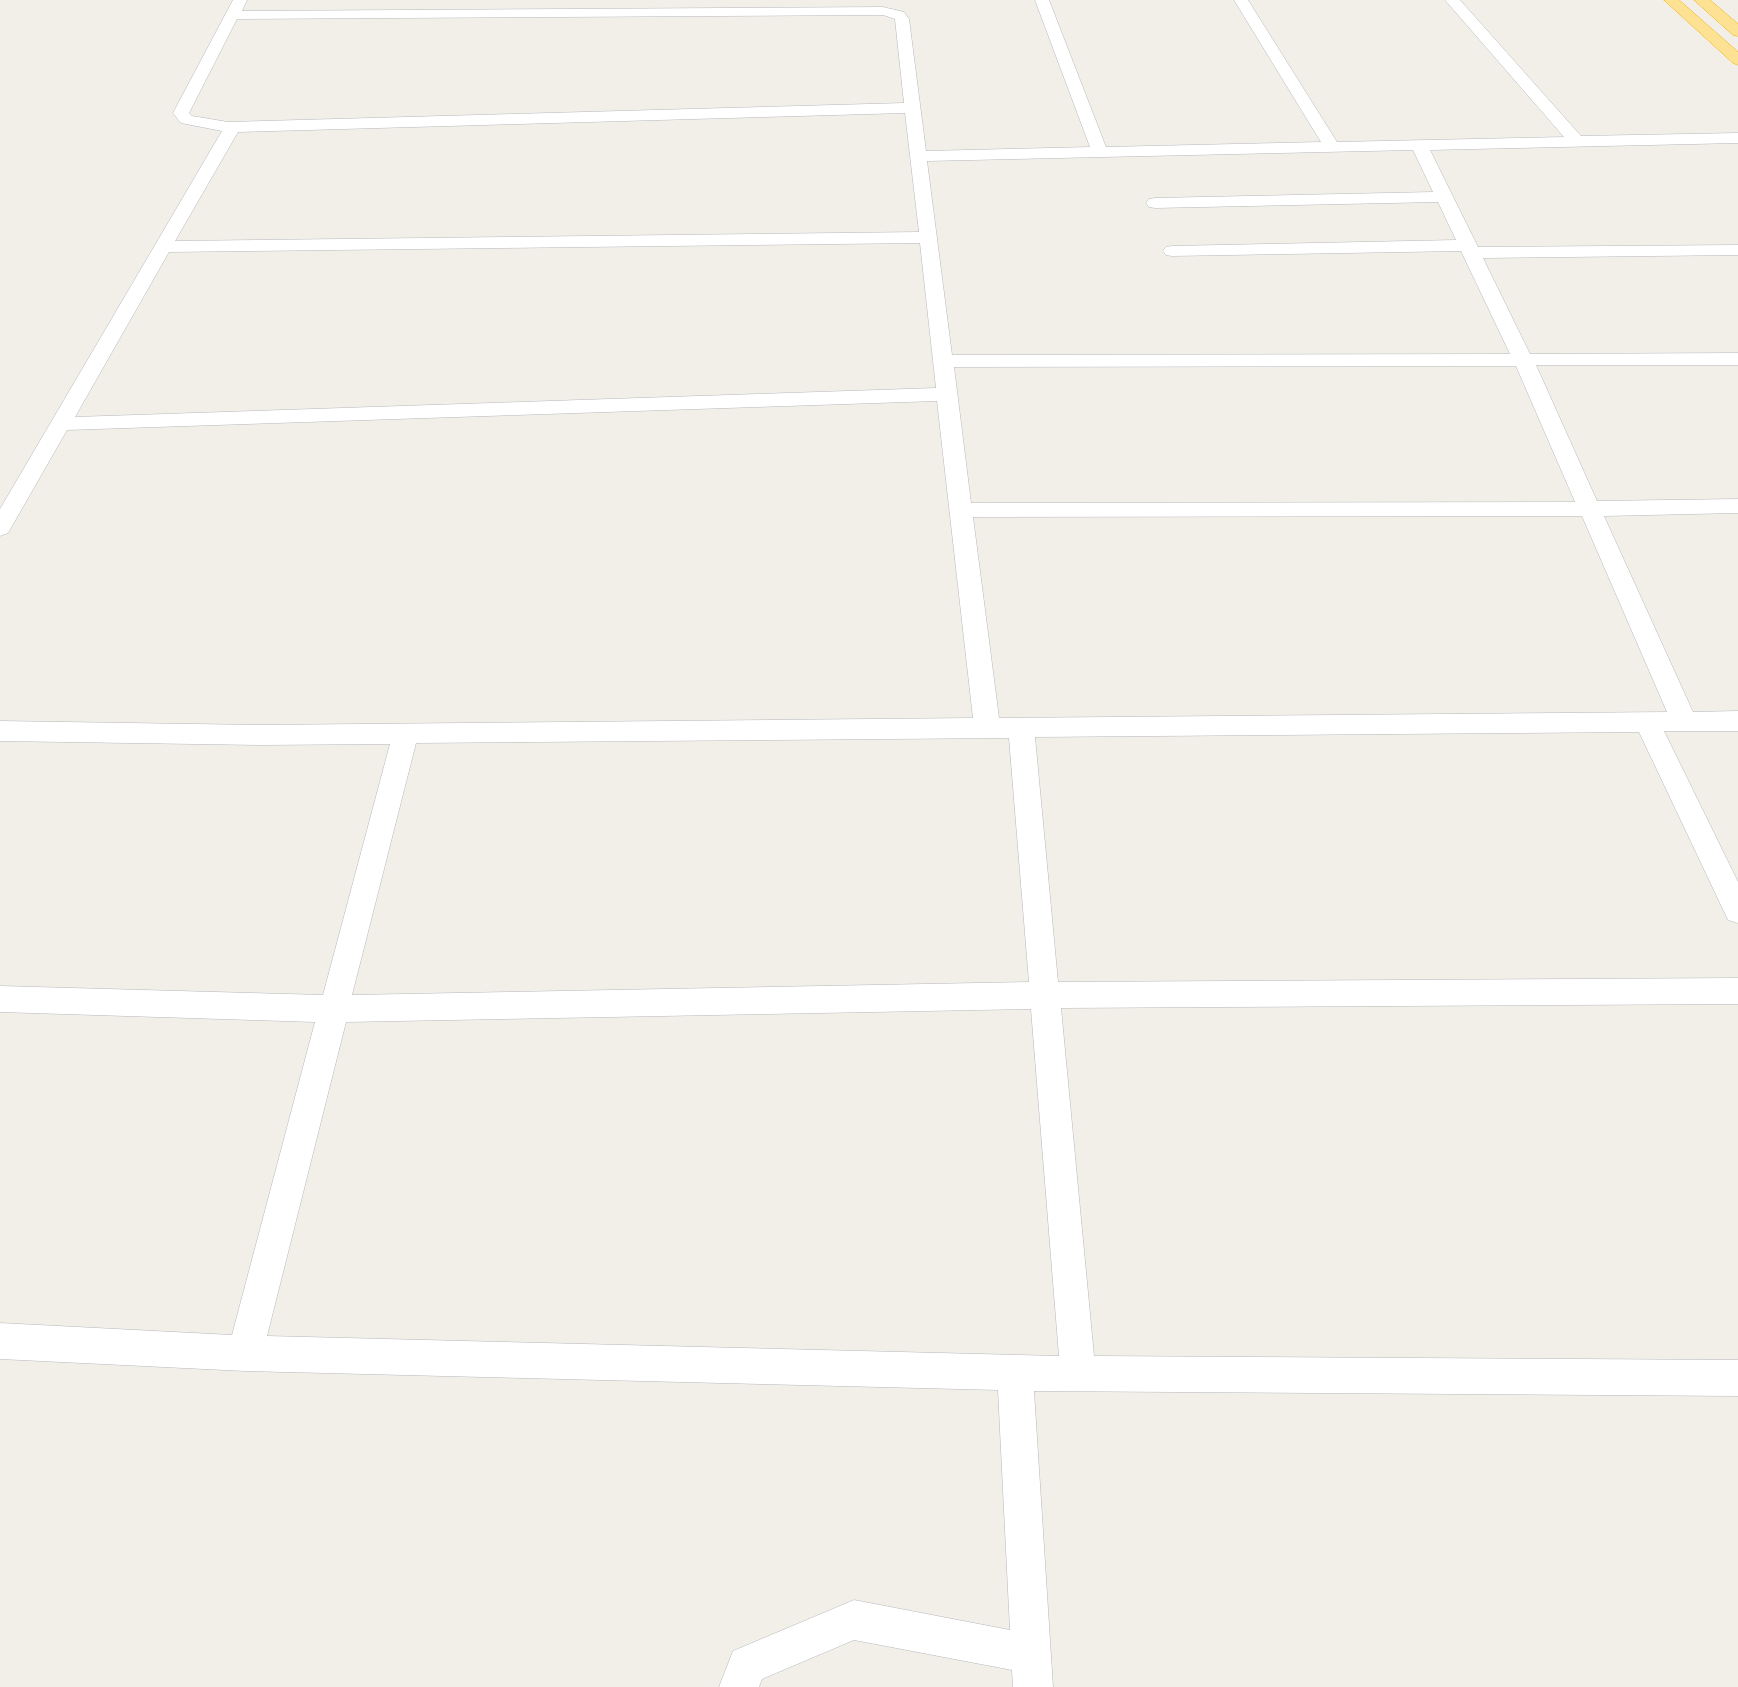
<!DOCTYPE html>
<style>
body{margin:0}
canvas{display:block;background:#f1efe8}
</style>
<canvas width="1738" height="1687"></canvas>
<script>
const ctx = document.querySelector('canvas').getContext('2d');
ctx.lineJoin = 'round';
const toPath = rows => new Path2D(rows.map(r => 'M' + r).join(''));
function trace(path, color, width, dash) { ctx.strokeStyle = color; ctx.lineWidth = width; ctx.lineCap = dash ? 'butt' : 'round'; ctx.setLineDash(dash || []); ctx.stroke(path); }
function fill(path, color) { ctx.fillStyle = color; ctx.fill(path, 'evenodd'); }
const street = toPath([
 [233,0,247,0,242,11,883,7,904,12,909,19,926,151,1090,147,1035,0,1049,0,1106,147,1321,142,1234,0,1248,0,1337,142,1564,137,1445,0,1460,0,1581,136,1738,133,1738,143,1430,150,1478,247,1738,245,1738,255,1483,258,1530,354,1738,353,1738,365,1536,365,1597,501,1738,499,1738,513,1604,516,1693,712,1738,711,1738,731,1664,731,1738,882,1738,923,1728,920,1639,732,1035,737,1058,982,1738,978,1738,1004,1061,1008,1094,1356,1738,1360,1738,1396,1034,1391,1053,1687,1013,1687,1012,1670,854,1640,762,1679,759,1687,719,1687,733,1651,854,1600,1010,1630,998,1390,245,1371,0,1359,0,1323,232,1335,315,1022,0,1012,0,986,323,995,390,744,259,745,0,741,0,721,259,725,973,718,937,401,67,430,8,533,0,536,0,509,222,131,181,123,173,113,233,0],
 [883,15,895,19,904,103,228,122,192,116,189,113,237,19,883,15],
 [905,113,919,232,175,241,238,132,905,113],
 [1413,150,1433,192,1155,198,1149,199,1146,203,1149,207,1155,208,1438,202,1456,240,1172,246,1166,247,1163,251,1166,255,1172,256,1461,251,1510,354,952,355,927,161,1413,150],
 [920,243,936,388,75,417,169,252,920,243],
 [1516,366,1575,502,971,503,954,367,1516,366],
 [1582,516,1667,712,999,718,973,517,1582,516],
 [1009,738,1029,982,352,995,416,743,1009,738],
 [1031,1009,1059,1356,267,1336,346,1022,1031,1009]
]);
const highway = toPath([
 [1664,0,1679,0,1738,52,1738,65,1733,63,1664,0],
 [1694,0,1710,0,1738,24,1738,36,1733,35,1694,0]
]);
trace(street, '#b5b8bc', 1);
trace(highway, '#f9ab00', 1);
fill(street, '#fff');
fill(highway, '#fde293');
</script>
